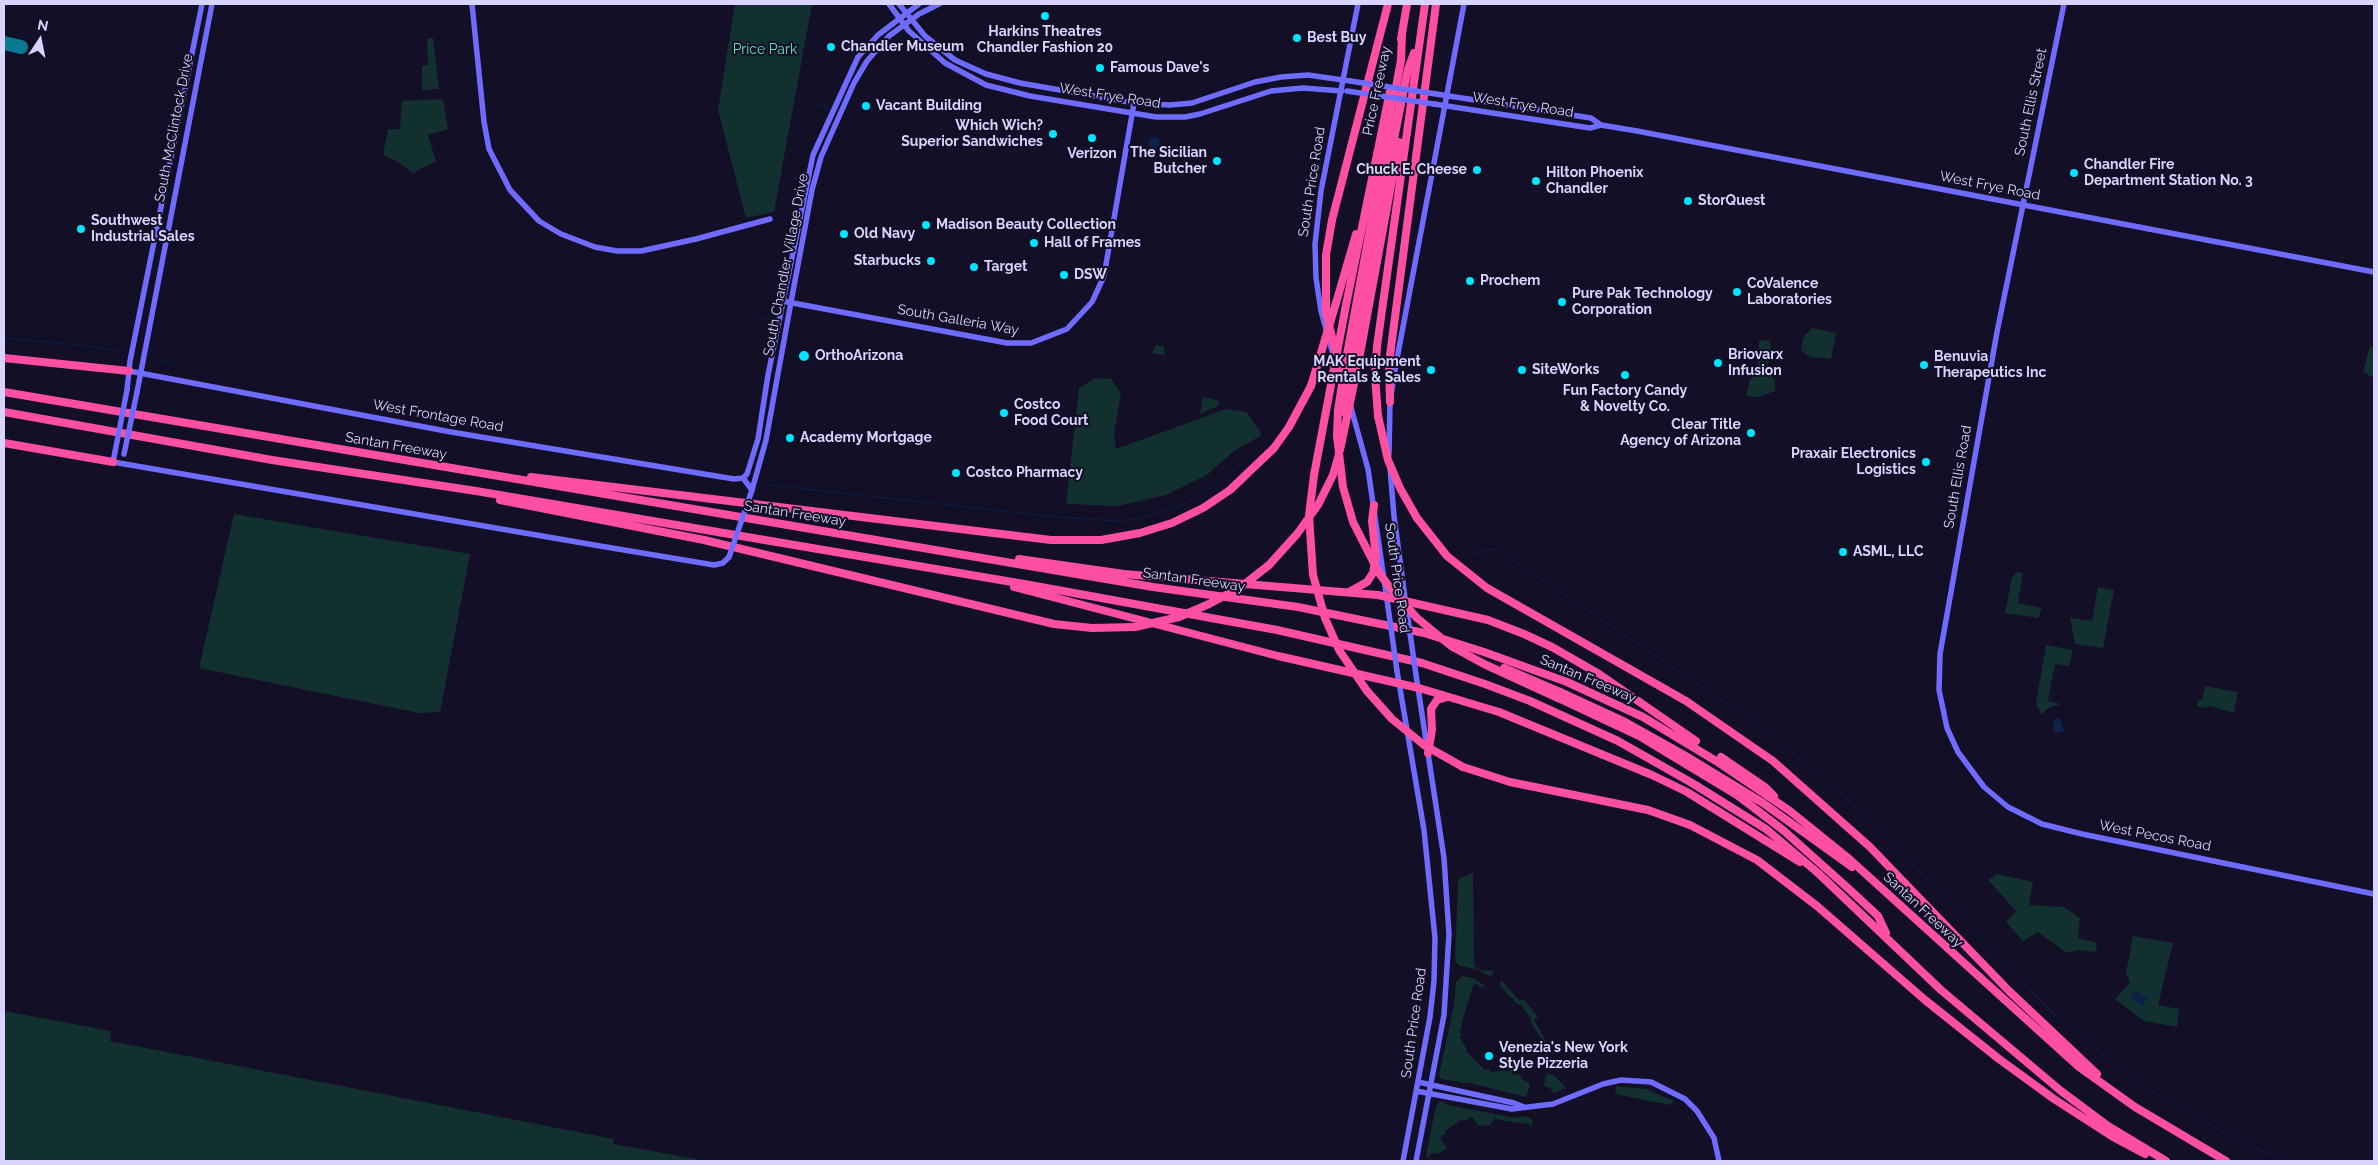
<!DOCTYPE html>
<style>
body{margin:0}
#map{position:relative;width:2378px;height:1165px;overflow:hidden;background:#130f26;font-family:Raleway,sans-serif}
canvas{display:block}
.frame{position:absolute;inset:0;border:5px solid #d9d4ff;pointer-events:none}
.north{position:absolute;left:15px;top:15px;width:50px;height:50px;-webkit-text-stroke:4px #130f26;paint-order:stroke;rotate:11deg;font-size:14px;font-weight:700;line-height:20px;text-align:center;color:#d9d4ff}
.north::after{content:'';display:block;margin:auto;width:18px;height:22px;background:#d9d4ff;clip-path:polygon(50% 0,100% 100%,50% 72%,0 100%)}
</style>
<div id="map">
<canvas width="2378" height="1165"></canvas>
<div class="frame"></div>
<div class="north">N</div>
</div>
<script>
const ctx = document.querySelector('canvas').getContext('2d');
ctx.lineJoin = 'round';
function fill(path, color) { ctx.fillStyle = color; ctx.fill(path, 'evenodd'); }
const toPath = rows => new Path2D(rows.map(r => 'M' + r).join(''));
function trace(path, color, width, dash) { ctx.strokeStyle = color; ctx.lineWidth = width; ctx.lineCap = dash ? 'butt' : 'round'; ctx.setLineDash(dash || []); ctx.stroke(path); }
function drawText(font, color, halo, rows, align = 'center') {
  ctx.font = font + ' Raleway,sans-serif'; ctx.lineWidth = 4; ctx.setLineDash([]); ctx.textBaseline = 'middle'; ctx.strokeStyle = halo; ctx.fillStyle = color; for (const [text, x, y, turn = 0] of rows) {
    ctx.save(); ctx.translate(x, y); ctx.rotate((+turn || 0) * Math.PI / 180); ctx.textAlign = isNaN(turn) ? turn : align; if (halo) ctx.strokeText(text, 0, 0); ctx.fillText(text, 0, 0); ctx.restore();
  }
}
fill(toPath([
 [735,4,812,4,774,212,746,218,718,110],
 [427,38,433,38,439,89,422,90,422,66,428,65],
 [443,99,448,129,428,135,436,161,413,173,398,162,383,155,388,129,400,129,402,101],
 [1812,328,1836,333,1831,359,1810,357,1801,350,1804,336],
 [1769,340,1773,355,1766,367,1775,381,1775,391,1759,397,1746,396,1750,380,1758,370,1759,341],
 [1156,345,1164,346,1165,355,1152,353],
 [2370,346,2374,347,2374,378,2363,372],
 [1095,378,1111,379,1121,393,1114,435,1116,449,1226,409,1247,412,1262,435,1234,451,1207,475,1166,495,1118,506,1066,504,1079,388],
 [1203,397,1220,401,1218,406,1200,414],
 [234,514,470,554,440,712,419,713,199,668],
 [2017,572,2023,573,2018,603,2042,608,2038,618,2005,613,2012,577],
 [2098,587,2114,590,2103,648,2075,644,2070,618,2092,621],
 [2046,645,2073,650,2069,666,2055,664,2048,701,2061,704,2048,708,2042,715,2036,703],
 [2205,686,2238,692,2234,713,2210,706,2205,708,2197,706,2198,701,2202,700],
 [1473,873,1474,966,1480,970,1494,971,1491,977,1476,969,1460,966,1455,961,1458,881,1460,878],
 [1997,874,2033,882,2029,905,2064,907,2080,918,2078,938,2097,943,2096,952,2078,950,2067,953,2038,932,2023,941,2006,922,2016,911,1988,880],
 [2133,936,2173,943,2158,1005,2179,1009,2177,1027,2144,1021,2115,999,2130,982,2126,973],
 [1462,976,1474,978,1485,986,1484,988,1474,983,1464,1015,1460,1032,1462,1035,1459,1037,1467,1049,1466,1051,1485,1070,1488,1068,1491,1072,1512,1070,1512,1075,1520,1074,1522,1079,1530,1084,1526,1097,1474,1084,1441,1079,1439,1075,1454,1005,1456,982],
 [1501,980,1520,1001,1524,999,1538,1017,1534,1020,1547,1043,1551,1066,1547,1065,1544,1044,1531,1022,1531,1018,1521,1005,1517,1004,1500,986],
 [4,1011,111,1031,110,1041,614,1139,613,1144,707,1161,4,1161],
 [1548,1074,1555,1076,1566,1088,1554,1093,1550,1088,1544,1086,1546,1075],
 [1616,1086,1646,1089,1674,1101,1670,1105,1615,1094],
 [1440,1101,1448,1105,1515,1118,1527,1116,1532,1120,1532,1127,1529,1124,1498,1120,1495,1118,1490,1125,1479,1126,1472,1117,1465,1121,1461,1120,1445,1131,1445,1134,1440,1138,1447,1148,1439,1153,1430,1154,1430,1159,1426,1156,1436,1106]
]), '#12302f');
fill(toPath([
 '1148 143a6 6 0 1 1 12 0a6 6 0 1 1-12 0Z',
 [2060,718,2064,731,2054,733,2053,719],
 [2134,990,2148,998,2143,1006,2130,998]
]), '#0c2248');
trace(toPath([
 [812,102,829,109],
 [787,177,800,179],
 [759,318,773,320],
 [4,338,79,345,118,351],
 [161,360,180,364],
 [770,485,1057,517,1118,521,1147,517,1181,506,1220,482,1246,460],
 [1474,554,1490,549,1501,552,1742,714,1793,753,1849,801,1897,847,2033,993,2054,1014,2117,1066,2167,1101,2243,1143,2286,1161]
]), '#0c2248', 1);
trace(toPath([
 [4,43,21,47]
]), '#0a7a92', 14);
trace(toPath([
 [472,4,484,122,489,149,510,190,539,221,561,234,595,247,617,251,641,251,696,239,770,219],
 [889,4,909,31,945,63,986,85,1030,96,1156,117,1185,117,1200,114,1271,91,1303,88,1342,91],
 [899,4,925,36,955,60,986,74,1020,83,1134,103,1170,105,1192,103,1255,82,1281,77,1308,75,1350,81],
 [2064,4,1997,332,1940,654,1939,690,1947,728,1958,752,1984,787,2008,807,2042,824,2082,834,2374,894],
 [1436,94,1591,118,1601,125],
 [1434,104,1590,128,1601,125,1637,131,2374,272],
 [782,301,1007,343,1031,343,1067,329,1092,302,1104,276,1134,103],
 [1334,358,1321,311,1316,278,1315,244,1321,191,1358,4],
 [129,371,451,432,734,479,743,478],
 [127,390,130,361,202,4],
 [137,392,212,4],
 [1350,404,1368,469,1388,607],
 [115,452,113,462,600,546,714,565,723,563,729,557],
 [1389,454,1390,402,1396,364,1464,4],
 [1390,468,1394,516,1406,605],
 [743,478,747,474,758,439,768,375,813,155,858,57,878,35,919,4],
 [743,478,752,490],
 [752,490,766,440,791,302,812,190,821,157,854,83,867,61,889,36,919,14,939,4],
 [1397,671,1424,830,1435,938,1434,981,1430,1017,1403,1161],
 [1418,1082,1514,1103,1524,1107],
 [1416,1091,1512,1109,1553,1104,1603,1084,1621,1080,1651,1082,1685,1099,1697,1111,1714,1138,1719,1161],
 [1416,1161,1444,1015,1449,934,1444,858,1416,675]
]), '#6f6bff', 5.5);
trace(toPath([
 [1401,39,1407,4],
 [1336,303,1356,234],
 [1346,305,1390,91],
 [4,358,129,371],
 [1358,365,1399,142],
 [1344,371,1401,60,1402,34],
 [1349,374,1382,199,1408,69,1414,53],
 [1342,379,1326,312,1326,255,1332,220,1388,4],
 [4,392,1153,587,1298,607,1424,633,1484,652,1567,682,1643,717,1716,761,1790,811,1847,857,2079,1067,2135,1107,2226,1161],
 [1390,402,1389,363,1436,4],
 [4,412,272,460,476,491,1030,585,1277,630,1422,663,1485,684,1530,701,1618,741,1692,783,1766,829,1818,873,1941,990,2061,1091,2108,1126,2166,1161],
 [1378,416,1375,376,1377,346,1425,4],
 [4,443,113,462],
 [1314,475,1330,390],
 [531,477,1051,540,1101,540,1140,533,1172,523,1203,508,1230,490,1274,448,1289,427,1311,386],
 [500,500,704,540,1054,624,1092,628,1135,627],
 [1417,518,1447,556,1487,588,1686,701,1773,761,1870,847,2009,991,2097,1074],
 [1019,559,1124,574,1378,595,1488,620,1524,634,1552,647,1599,674,1696,741],
 [1269,565,1297,534,1318,505,1333,475,1339,454],
 [1014,587,1278,656,1419,688,1499,712,1652,775,1687,792,1800,862],
 [1349,592,1367,582,1373,573,1376,557,1372,521,1374,505],
 [1560,692,1625,722,1684,755,1763,803,1852,867],
 [1558,698,1641,737,1737,795,1783,830,1849,889,1878,916,1886,933],
 [1428,753,1432,730,1431,709,1437,700,1448,697],
 [1721,757,1765,787,1774,796],
 [1463,767,1510,782,1648,810,1690,825,1757,860,1817,906,1925,1000,1999,1059,2054,1099,2113,1137,2145,1154]
]), '#ff4fa3', 8);
trace(toPath([
 [1350,81,1436,94],
 [1347,91,1434,104],
 [115,452,127,390],
 [124,454,137,392],
 [729,557,752,490],
 [1388,607,1397,671],
 [1407,612,1416,675]
]), '#6f6bff', 5.5);
trace(toPath([
 [1344,371,1338,410,1337,436,1343,487,1353,522,1379,573,1391,589,1417,618,1451,646,1484,664,1558,698],
 [1311,386,1336,303],
 [1330,390,1346,305],
 [1343,412,1349,374],
 [1378,416,1388,460,1400,488,1417,518],
 [1340,450,1358,365],
 [1314,475,1309,515,1313,575,1325,618,1339,650,1367,691,1392,719,1424,745,1463,767],
 [1135,627,1179,617,1209,604,1241,587,1269,565],
 [1504,668,1560,692]
]), '#ff4fa3', 8);
for (const [x, y, r, color] of [
 [1045,16,5,"#00e5ff"],
 [1297,38,5,"#00e5ff"],
 [831,47,5,"#00e5ff"],
 [1100,68,5,"#00e5ff"],
 [866,106,5,"#00e5ff"],
 [1053,134,5,"#00e5ff"],
 [1092,138,5,"#00e5ff"],
 [1217,161,5,"#00e5ff"],
 [1477,170,5,"#00e5ff"],
 [2074,173,5,"#00e5ff"],
 [1536,181,5,"#00e5ff"],
 [1688,201,5,"#00e5ff"],
 [926,225,5,"#00e5ff"],
 [81,229,5,"#00e5ff"],
 [844,234,5,"#00e5ff"],
 [1034,243,5,"#00e5ff"],
 [931,261,5,"#00e5ff"],
 [974,267,5,"#00e5ff"],
 [1064,275,5,"#00e5ff"],
 [1470,281,5,"#00e5ff"],
 [1737,292,5,"#00e5ff"],
 [1562,302,5,"#00e5ff"],
 [804,356,6,"#00e5ff"],
 [1718,363,5,"#00e5ff"],
 [1924,365,5,"#00e5ff"],
 [1431,370,5,"#00e5ff"],
 [1522,370,5,"#00e5ff"],
 [1625,375,5,"#00e5ff"],
 [1004,413,5,"#00e5ff"],
 [1751,433,5,"#00e5ff"],
 [790,438,5,"#00e5ff"],
 [1926,462,5,"#00e5ff"],
 [956,473,5,"#00e5ff"],
 [1843,552,5,"#00e5ff"],
 [1489,1056,5,"#00e5ff"]
]) { const dot = new Path2D(); dot.arc(x, y, r, 0, 2 * Math.PI); ctx.fillStyle = color; ctx.fill(dot); trace(dot, '#130f26', 2); }
drawText('bold 14px', '#d9d4ff', '#130f26', [
 ["Harkins Theatres",1045,32,"center"],
 ["Chandler Fashion 20",1045,48,"center"],
 ["Best Buy",1307,38],
 ["Chandler Museum",841,47],
 ["Famous Dave's",1110,68],
 ["Vacant Building",876,106],
 ["Which Wich?",1043,126,"right"],
 ["Superior Sandwiches",1043,142,"right"],
 ["The Sicilian",1207,153,"right"],
 ["Butcher",1207,169,"right"],
 ["Verizon",1092,154,"center"],
 ["Chandler Fire",2084,165],
 ["Department Station No. 3",2084,181],
 ["Chuck E. Cheese",1467,170,"right"],
 ["Hilton Phoenix",1546,173],
 ["Chandler",1546,189],
 ["StorQuest",1698,201],
 ["Southwest",91,221],
 ["Industrial Sales",91,237],
 ["Madison Beauty Collection",936,225],
 ["Old Navy",854,234],
 ["Hall of Frames",1044,243],
 ["Starbucks",921,261,"right"],
 ["Target",984,267],
 ["DSW",1074,275],
 ["Prochem",1480,281],
 ["CoValence",1747,284],
 ["Laboratories",1747,300],
 ["Pure Pak Technology",1572,294],
 ["Corporation",1572,310],
 ["Briovarx",1728,355],
 ["Infusion",1728,371],
 ["OrthoArizona",815,356],
 ["Benuvia",1934,357],
 ["Therapeutics Inc",1934,373],
 ["MAK Equipment",1421,362,"right"],
 ["Rentals & Sales",1421,378,"right"],
 ["SiteWorks",1532,370],
 ["Fun Factory Candy",1625,391,"center"],
 ["& Novelty Co.",1625,407,"center"],
 ["Costco",1014,405],
 ["Food Court",1014,421],
 ["Clear Title",1741,425,"right"],
 ["Agency of Arizona",1741,441,"right"],
 ["Academy Mortgage",800,438],
 ["Praxair Electronics",1916,454,"right"],
 ["Logistics",1916,470,"right"],
 ["Costco Pharmacy",966,473],
 ["ASML, LLC",1853,552],
 ["Venezia's New York",1499,1048],
 ["Style Pizzeria",1499,1064]
], 'left');
drawText('14px', '#5fe0c0', '#130f26', [
 ["Price Park",765,50]
]);
drawText('14px', '#d9d4ff', '#130f26', [
 ["Price Freeway",1377,91,-78],
 ["West Frye Road",1110,96,9],
 ["South Ellis Street",2031,102,-78],
 ["West Frye Road",1523,105,9],
 ["South McClintock Drive",174,128,-79],
 ["South Price Road",1312,182,-81],
 ["West Frye Road",1990,186,11],
 ["South Chandler Village Drive",786,265,-79],
 ["South Galleria Way",958,320,10],
 ["West Frontage Road",438,416,10],
 ["Santan Freeway",396,446,10],
 ["South Ellis Road",1958,477,-80],
 ["Santan Freeway",795,514,9],
 ["South Price Road",1397,578,82],
 ["Santan Freeway",1194,580,8],
 ["Santan Freeway",1588,679,23],
 ["West Pecos Road",2155,836,11],
 ["Santan Freeway",1923,910,43],
 ["South Price Road",1414,1023,-82]
]);
</script>
